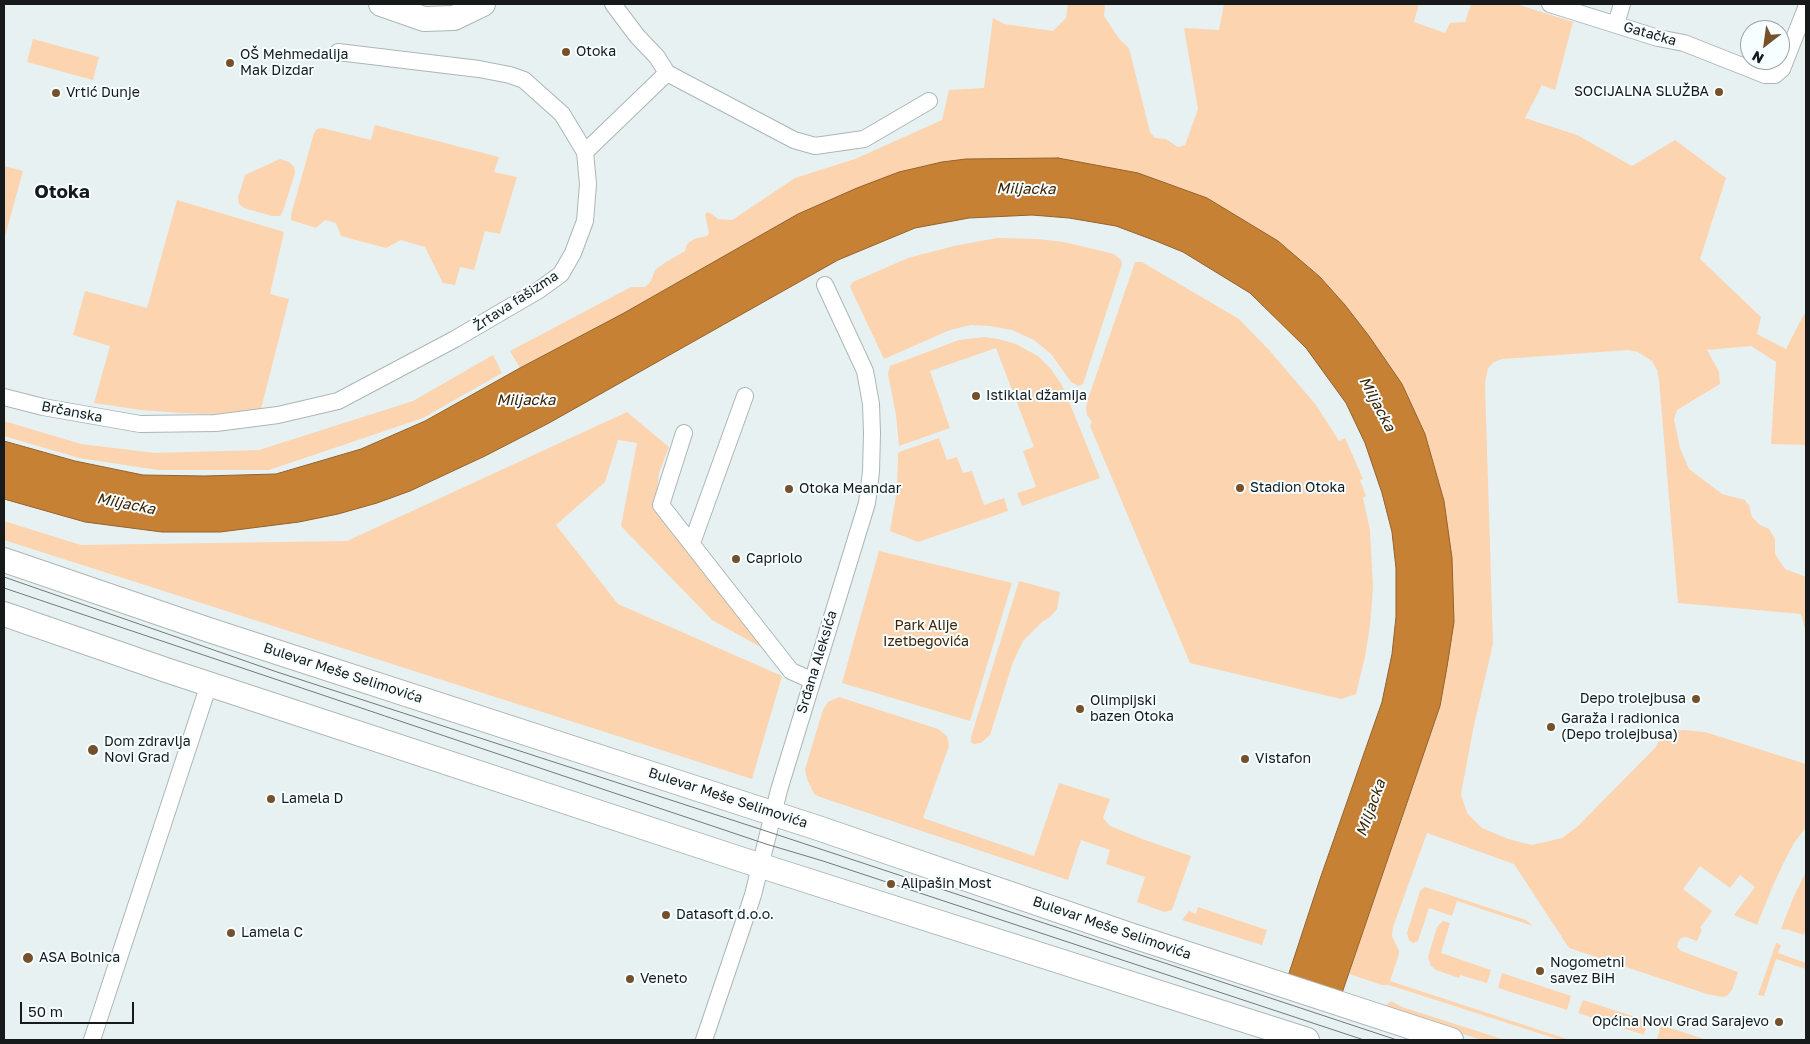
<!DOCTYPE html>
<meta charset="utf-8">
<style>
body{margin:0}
#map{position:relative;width:1810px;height:1044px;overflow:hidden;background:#e7f1f2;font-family:"Golos Text",sans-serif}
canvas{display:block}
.frame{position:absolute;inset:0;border:5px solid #171a1b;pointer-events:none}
.north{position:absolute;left:1740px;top:20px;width:50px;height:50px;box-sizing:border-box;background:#f6feff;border:1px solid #9da3a4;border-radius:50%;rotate:210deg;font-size:14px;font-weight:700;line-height:20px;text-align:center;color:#171a1b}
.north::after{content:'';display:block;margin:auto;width:18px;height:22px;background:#75502b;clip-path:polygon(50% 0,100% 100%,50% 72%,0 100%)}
.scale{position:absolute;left:20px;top:1002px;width:114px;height:22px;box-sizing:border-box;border:2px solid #171a1b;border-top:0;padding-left:6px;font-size:15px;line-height:18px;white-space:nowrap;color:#171a1b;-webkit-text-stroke:4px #f6feff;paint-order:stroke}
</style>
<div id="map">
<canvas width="1810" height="1044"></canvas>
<div class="frame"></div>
<div class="north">N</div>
<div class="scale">50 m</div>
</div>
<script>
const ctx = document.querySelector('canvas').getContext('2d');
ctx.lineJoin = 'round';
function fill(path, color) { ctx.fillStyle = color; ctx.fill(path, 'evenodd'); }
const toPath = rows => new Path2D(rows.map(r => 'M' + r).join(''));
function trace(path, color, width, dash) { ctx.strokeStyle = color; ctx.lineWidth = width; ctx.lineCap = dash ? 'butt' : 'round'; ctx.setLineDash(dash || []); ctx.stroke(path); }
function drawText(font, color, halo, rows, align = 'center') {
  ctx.font = font + ' "Golos Text",sans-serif'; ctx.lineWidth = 4; ctx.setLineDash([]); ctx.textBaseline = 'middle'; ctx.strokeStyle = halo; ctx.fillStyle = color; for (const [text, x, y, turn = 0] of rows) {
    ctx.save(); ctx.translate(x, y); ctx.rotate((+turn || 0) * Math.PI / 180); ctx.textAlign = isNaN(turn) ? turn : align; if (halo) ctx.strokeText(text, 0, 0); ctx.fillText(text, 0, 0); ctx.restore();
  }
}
fill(toPath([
 [1068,4,1105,4,1104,16,1120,40,1129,48,1150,132,1155,138,1166,139,1178,147,1185,145,1198,109,1184,28,1219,30,1224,4,1419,4,1414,22,1445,33,1450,23,1465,22,1471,4,1516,4,1573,22,1555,90,1542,85,1525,118,1577,135,1632,166,1675,140,1726,178,1700,259,1761,317,1757,334,1786,349,1804,314,1806,316,1806,445,1771,444,1776,362,1751,346,1707,350,1719,372,1720,384,1677,410,1674,419,1680,448,1689,469,1722,494,1745,500,1749,506,1752,517,1760,525,1769,529,1775,539,1775,554,1785,569,1806,577,1806,633,1801,614,1678,603,1659,380,1657,370,1652,361,1638,352,1628,350,1502,359,1494,362,1488,368,1485,383,1493,644,1474,725,1461,794,1467,813,1482,828,1508,839,1532,845,1562,838,1577,827,1655,748,1663,734,1671,731,1684,730,1705,732,1806,764,1806,827,1794,843,1786,858,1774,883,1757,925,1734,915,1755,887,1740,875,1730,888,1700,866,1683,889,1712,911,1700,928,1702,929,1697,941,1686,937,1681,938,1678,942,1677,947,1681,951,1738,972,1732,990,1727,996,1722,997,1707,994,1569,948,1514,864,1427,833,1393,927,1392,936,1399,951,1399,954,1390,981,1570,1040,1560,1040,1389,985,1382,985,1349,974,1440,706,1454,622,1452,558,1444,501,1425,434,1402,384,1369,336,1345,305,1320,277,1278,241,1207,198,1138,173,1058,158,942,162,899,172,798,214,624,313,520,368,510,351,631,287,645,287,651,281,655,270,666,262,685,251,687,244,694,239,707,236,709,233,705,215,707,212,712,214,718,219,732,220,795,178,855,159,942,120,949,90,984,88,993,18,1004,24,1053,31,1066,18],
 [33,39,99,57,93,80,27,62],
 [375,125,499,157,494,172,517,177,500,234,485,231,474,270,460,267,455,285,443,283,425,247,401,240,386,248,341,236,336,223,325,220,316,228,291,220,291,215,314,133,317,129,322,128,371,140],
 [280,159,289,162,294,167,295,173,283,211,280,216,272,216,244,208,239,204,238,198,245,175],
 [4,166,23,171,4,240],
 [177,200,284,232,270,294,289,299,261,409,213,414,181,413,141,410,94,403,110,346,73,335,85,291,147,308],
 [997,238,1038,239,1064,242,1114,254,1121,260,1122,264,1083,384,1078,386,1071,382,1051,354,1034,340,1012,330,990,326,971,325,950,330,884,359,851,289,850,286,853,282,908,258,954,246],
 [1135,262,1142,262,1239,319,1270,351,1316,405,1339,441,1345,438,1363,479,1360,480,1366,496,1363,498,1370,530,1373,588,1370,625,1365,657,1356,694,1341,699,1190,663,1090,426,1092,422,1087,415,1086,408,1088,399],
 [984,337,998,339,1016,344,1038,356,1051,369,1063,387,1100,478,1022,506,1017,493,1036,487,1023,451,1034,447,996,348,930,371,950,428,899,446,896,415,888,374,890,366,959,340],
 [493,355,502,373,423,418,269,470,158,470,79,458,4,436,4,421,81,444,155,453,259,450,413,401],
 [627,412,669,447,659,473,655,511,766,650,712,620,621,526,637,443,618,440,605,482,556,525,618,604,782,676,752,779,4,540,4,521,81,545,347,541],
 [939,438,947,460,957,457,963,473,972,471,984,505,1004,498,1008,511,918,542,890,531,897,490,898,455,899,452],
 [879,551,1012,583,970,721,842,683],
 [1019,581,1060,592,1057,609,1050,617,1042,622,1023,641,1013,662,990,735,981,743,974,744,971,742,971,737],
 [839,697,938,729,947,736,949,746,923,818,1034,856,1059,783,1110,799,1103,818,1110,826,1145,840,1191,856,1172,910,1164,912,1137,902,1145,877,1106,864,1110,850,1081,840,1068,880,820,797,814,794,807,779,805,769,823,710,828,702],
 [1806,872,1806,928,1804,935,1786,929,1786,930,1781,929,1794,896],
 [1425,887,1526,920,1533,926,1457,901,1452,916,1429,908,1418,941,1413,943,1409,940,1407,933,1420,891],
 [1198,907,1267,930,1262,945,1182,920,1189,911,1196,914],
 [1443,921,1450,923,1441,953,1491,970,1487,983,1460,975,1459,978,1436,970,1431,966,1428,957,1437,927],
 [1776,943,1781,945,1778,953,1806,963,1806,969,1776,959,1764,996,1758,995],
 [1502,973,1571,996,1567,1010,1498,988],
 [1583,1000,1648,1021,1644,1035,1578,1013],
 [1391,1001,1402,1007,1505,1040,1482,1040,1382,1008],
 [1661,1025,1707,1040,1660,1040,1657,1039]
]), '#fcd4b0');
const water = toPath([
 [1058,158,1138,173,1207,198,1278,241,1320,277,1345,305,1369,336,1402,384,1425,434,1444,501,1452,558,1454,622,1447,667,1440,706,1326,1040,1267,1040,1320,879,1382,702,1392,654,1396,617,1396,568,1392,532,1382,493,1365,443,1346,403,1306,348,1250,293,1183,252,1156,241,1116,226,1069,218,1032,215,969,218,915,228,838,260,549,423,485,456,410,491,377,503,338,514,299,522,220,532,162,532,85,522,4,499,4,441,75,461,143,475,204,476,276,474,361,449,425,421,520,368,624,313,798,214,857,188,899,172,942,162,966,159,1058,158]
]);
fill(water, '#c78134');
trace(water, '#92622c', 1);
fill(toPath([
 [1286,975,1345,994,1329,1040,1265,1040]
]), '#e7f1f2');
const minor = toPath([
 [1550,4,1658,38,1684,43,1765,75,1775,75,1782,69,1806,8],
 [1616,24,1622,4],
 [667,73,794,140,815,146,864,139,929,101],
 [585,152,667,73,657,57,637,36,613,4],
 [4,397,43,407,140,424,216,423,278,415,338,401,455,339,539,290,561,274,573,253,585,221,588,184,585,152,562,114,524,80,510,75,479,69,338,52],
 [684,433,661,505,791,671,811,680],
 [692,543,745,396],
 [92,1040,209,684],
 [704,1040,753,895,779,790,867,503,871,472,872,433,871,404,865,371,825,285]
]);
const secondary = toPath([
 [381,4,424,19,454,18,483,4],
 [4,560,209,630,818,828,1133,936,1451,1040],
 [4,614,166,670,746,861,1307,1040]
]);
trace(minor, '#acb6b6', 18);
trace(secondary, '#acb6b6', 26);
trace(minor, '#fff', 16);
trace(secondary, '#fff', 24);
trace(toPath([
 [4,577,277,672,769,832,1397,1040],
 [4,588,766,844,823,861,1364,1040]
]), '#73797a', 1);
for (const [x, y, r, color] of [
 [566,52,5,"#75502b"],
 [230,63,5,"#75502b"],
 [1719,92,5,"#75502b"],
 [56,93,5,"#75502b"],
 [976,396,5,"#75502b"],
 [1240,488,5,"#75502b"],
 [789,489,5,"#75502b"],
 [736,559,5,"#75502b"],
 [1696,699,5,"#75502b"],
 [1080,709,5,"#75502b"],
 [1551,727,5,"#75502b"],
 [93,750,6,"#75502b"],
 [1245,759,5,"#75502b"],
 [271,799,5,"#75502b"],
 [891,884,5,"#75502b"],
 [666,915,5,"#75502b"],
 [231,933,5,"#75502b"],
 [28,958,6,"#75502b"],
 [1540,971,5,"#75502b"],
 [630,979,5,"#75502b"],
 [1779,1022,5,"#75502b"]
]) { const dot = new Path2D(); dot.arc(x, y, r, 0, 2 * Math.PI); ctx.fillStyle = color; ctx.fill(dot); trace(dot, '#f6feff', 2); }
drawText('14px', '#171a1b', '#f6feff', [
 ["Gatačka",1650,34,16],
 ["Žrtava fašizma",516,301,-33],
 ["Brčanska",72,412,11],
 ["Srđana Aleksića",817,662,-73],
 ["Bulevar Meše Selimovića",343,673,18],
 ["Bulevar Meše Selimovića",728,798,18],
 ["Bulevar Meše Selimovića",1112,928,19]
]);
drawText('14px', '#171a1b', '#f6feff', [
 ["Otoka",576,52],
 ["OŠ Mehmedalija",240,55],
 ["Mak Dizdar",240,71],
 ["SOCIJALNA SLUŽBA",1709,92,"right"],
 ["Vrtić Dunje",66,93],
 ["Istiklal džamija",986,396],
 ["Stadion Otoka",1250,488],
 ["Otoka Meandar",799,489],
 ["Capriolo",746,559],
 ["Depo trolejbusa",1686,699,"right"],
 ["Olimpijski",1090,701],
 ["bazen Otoka",1090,717],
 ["Garaža i radionica",1561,719],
 ["(Depo trolejbusa)",1561,735],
 ["Dom zdravlja",104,742],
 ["Novi Grad",104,758],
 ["Vistafon",1255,759],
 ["Lamela D",281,799],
 ["Alipašin Most",901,884],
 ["Datasoft d.o.o.",676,915],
 ["Lamela C",241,933],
 ["ASA Bolnica",39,958],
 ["Nogometni",1550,963],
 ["savez BiH",1550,979],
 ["Veneto",640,979],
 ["Općina Novi Grad Sarajevo",1769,1022,"right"]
], 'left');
drawText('14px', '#3f2302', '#f6feff', [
 ["Park Alije",926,626],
 ["Izetbegovića",926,642]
]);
drawText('italic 15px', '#3f2202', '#f6feff', [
 ["Miljacka",1026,189,1],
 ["Miljacka",526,400],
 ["Miljacka",1377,404,62],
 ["Miljacka",126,504,11],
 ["Miljacka",1371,808,-70]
]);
drawText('bold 19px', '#171a1b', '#f6feff', [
 ["Otoka",62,192]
]);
</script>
